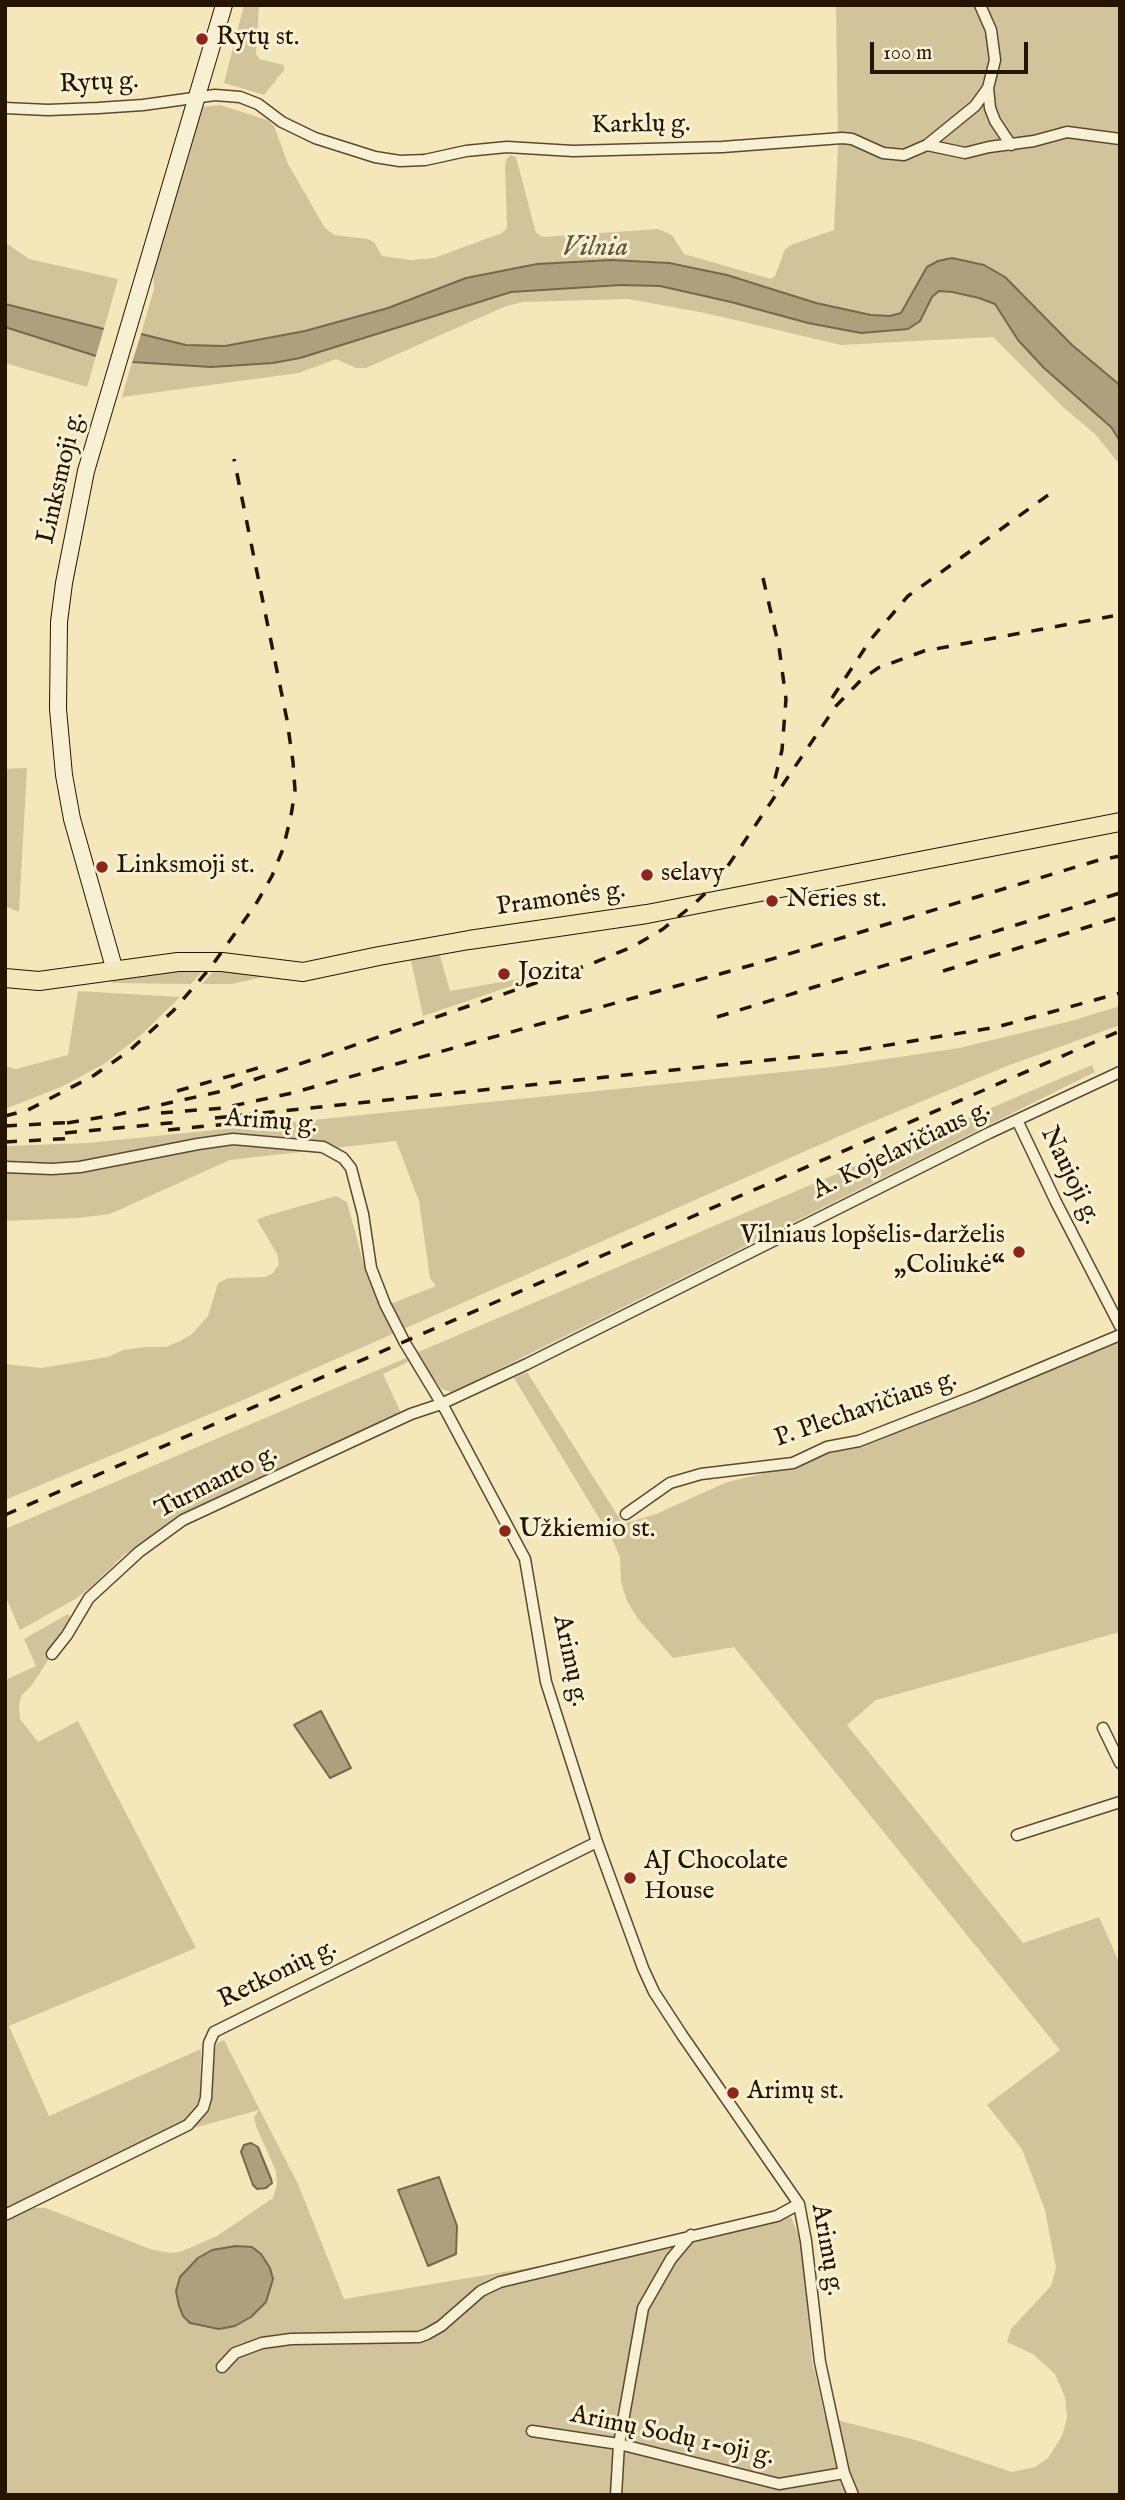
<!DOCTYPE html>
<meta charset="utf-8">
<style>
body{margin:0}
#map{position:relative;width:1125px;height:2500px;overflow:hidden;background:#f4e8bb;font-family:"IM FELL English",serif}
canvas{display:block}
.frame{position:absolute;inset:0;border:7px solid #261401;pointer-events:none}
.scale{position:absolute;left:870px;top:42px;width:158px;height:32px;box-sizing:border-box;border:4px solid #261401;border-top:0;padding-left:9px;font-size:21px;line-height:24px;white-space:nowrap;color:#261401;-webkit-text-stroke:5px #f8f0d3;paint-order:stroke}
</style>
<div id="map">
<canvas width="1125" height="2500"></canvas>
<div class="frame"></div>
<div class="scale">100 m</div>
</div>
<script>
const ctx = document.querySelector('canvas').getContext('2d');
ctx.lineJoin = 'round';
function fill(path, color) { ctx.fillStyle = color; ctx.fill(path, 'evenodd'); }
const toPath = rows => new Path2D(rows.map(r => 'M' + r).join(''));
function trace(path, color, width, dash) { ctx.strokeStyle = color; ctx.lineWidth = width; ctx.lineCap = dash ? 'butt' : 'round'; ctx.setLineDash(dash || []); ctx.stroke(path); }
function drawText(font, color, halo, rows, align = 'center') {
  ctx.font = font + ' "IM FELL English",serif'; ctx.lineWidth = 6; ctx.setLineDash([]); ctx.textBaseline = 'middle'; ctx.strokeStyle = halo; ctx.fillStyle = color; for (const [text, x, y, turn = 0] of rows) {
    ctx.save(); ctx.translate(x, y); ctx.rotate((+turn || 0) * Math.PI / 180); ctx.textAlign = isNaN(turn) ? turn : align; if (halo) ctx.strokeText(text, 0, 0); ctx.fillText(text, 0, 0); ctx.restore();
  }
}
fill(toPath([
 [244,5,259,5,256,54,259,59,284,65,284,70,264,95,224,83],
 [836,5,1120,5,1120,385,1072,345,1024,295,927,267,901,313,890,316,871,315,816,303,727,275,669,263,611,260,537,264,466,278,388,308,305,331,225,346,187,345,141,334,154,289,153,268,201,107,220,105,267,120,274,126,288,164,325,228,334,235,367,239,374,242,382,256,410,260,434,258,502,233,507,228,505,167,506,160,510,155,516,157,536,233,543,237,658,229,672,235,684,254,771,279,775,276,785,249,791,245,834,230,838,146],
 [5,242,29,259,118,279,104,329,5,304],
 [621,285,660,286,731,302,808,323,861,333,927,309,932,297,938,291,978,298,995,304,1018,340,1111,427,1120,441,1120,465,1095,434,1063,407,993,337,841,345,705,313,628,299,522,302,504,307,366,368,356,368,336,359,299,373,122,397,132,362,211,367,273,363,300,358,511,292],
 [5,327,96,356,87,387,5,363],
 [27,768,19,912,5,906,5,769],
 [439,952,450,991,547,974,423,1016,410,956],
 [206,967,191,984,113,983,111,981,111,977],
 [216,968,261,975,263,977,232,984,202,984],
 [78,991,180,997,141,1035,104,1064,61,1087,5,1109,5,1066,16,1069,68,1055],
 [1120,1006,1120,1025,1007,1066,860,1127,241,1401,5,1500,5,1364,41,1368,108,1357,123,1350,145,1347,166,1347,180,1341,192,1334,208,1316,218,1283,228,1278,265,1277,272,1274,279,1264,277,1254,257,1220,266,1216,336,1196,347,1202,364,1265,380,1308,436,1286,430,1278,419,1201,396,1141,230,1160,110,1214,78,1218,5,1221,5,1146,87,1143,166,1135,832,1067,959,1048,1071,1021],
 [1092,1065,1095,1072,461,1388,451,1392,442,1389,426,1370,416,1353],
 [1119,1342,1120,1632,876,1700,847,1725,1023,1943,1099,1917,1120,1964,1120,2495,5,2495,5,2222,31,2208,46,2208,150,2249,170,2253,180,2252,217,2236,273,2198,277,2184,276,2171,256,2126,254,2117,259,2110,190,2129,206,2112,211,2099,215,2049,217,2043,224,2040,298,2184,344,2299,551,2264,562,2272,791,2217,801,2241,812,2360,825,2417,919,2441,1012,2472,1035,2467,1048,2458,1062,2436,1067,2418,1065,2397,1055,2374,1033,2354,1007,2342,1011,2329,1051,2286,1056,2268,1045,2210,1022,2149,987,2105,1060,2050,734,1647,673,1658,638,1619,627,1601,621,1582,620,1557,613,1541,514,1378,527,1372,623,1524,656,1514,727,1482,800,1465,817,1455,866,1441],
 [406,1358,408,1362,383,1374,401,1413,277,1469,177,1519,123,1556,92,1586,77,1598,20,1630,5,1595,5,1529],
 [68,1614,71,1619,52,1654,32,1685,22,1695,19,1704,20,1719,38,1742,78,1721,196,1948,9,2026,49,2116,201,2049,200,2102,194,2113,180,2124,5,2210,5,1680,36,1666,24,1639]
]), '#d1c49b');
const water = toPath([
 [952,258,984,265,1005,277,1072,345,1115,381,1120,385,1120,441,1111,427,1044,368,1018,340,995,304,979,298,952,292,939,291,932,297,920,321,908,329,861,333,808,323,731,302,660,286,621,285,511,292,300,358,273,363,211,367,132,362,96,356,5,327,5,304,104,329,141,334,186,345,225,346,305,331,388,308,466,278,537,264,611,260,669,263,727,275,816,303,871,315,890,316,901,313,927,267,938,261,952,258],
 [321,1711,351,1768,330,1778,294,1725,321,1711],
 [251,2143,258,2147,271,2179,272,2183,266,2188,257,2189,253,2185,241,2152,244,2145,251,2143],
 [439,2177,457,2226,456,2254,428,2266,398,2190,439,2177],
 [236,2246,252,2247,261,2254,270,2268,273,2279,266,2302,251,2317,235,2326,219,2329,190,2323,183,2316,179,2306,176,2291,180,2277,198,2258,212,2250,236,2246]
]);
fill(water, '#aea07c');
trace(water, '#78684b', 2);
fill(toPath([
 [105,325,142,331,131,366,95,359]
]), '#f4e8bb');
const street = toPath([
 [988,88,990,108,995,121,1011,145],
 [5,108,48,110,98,108,143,105,215,95,240,97,258,104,282,122,315,138,375,157,400,161,425,160,466,151,507,147,573,151,722,147,842,138,852,139,883,153,904,155,927,145,975,106,988,88,995,60,991,30,980,5],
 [927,145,965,153,989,147,1034,141,1067,132,1120,139],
 [1017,1120,1056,1202,1120,1326],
 [5,1167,52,1169,80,1167,198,1144,233,1139,323,1147,343,1158,351,1168,363,1214,371,1268,385,1304,405,1343,446,1411,525,1559,546,1682,597,1842,643,1968,654,1992,682,2035,799,2204,806,2241,820,2362,844,2473,853,2495],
 [626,1514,670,1483,701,1474,793,1463,827,1447,859,1441,977,1395,1120,1335],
 [52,1654,67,1635,89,1598,139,1552,183,1520,411,1414,441,1404,527,1364,989,1133,1120,1072],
 [1103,1728,1120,1763],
 [1017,1835,1120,1802],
 [5,2215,188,2125,203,2108,206,2098,209,2043,214,2032,597,1842],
 [222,2367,235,2353,262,2343,291,2339,419,2337,427,2334,441,2326,481,2291,500,2282,777,2216,799,2204],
 [532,2431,619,2444,779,2484,844,2473],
 [616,2495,619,2444,643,2308,671,2259,691,2235]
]);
const secondary = toPath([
 [115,971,72,819,64,775,58,709,59,622,64,583,86,471,224,5]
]);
const primary = toPath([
 [5,978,39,981,178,962,222,962,303,972,379,956,469,940,647,914,1120,822]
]);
trace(street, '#5a4930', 13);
trace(secondary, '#261401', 18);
trace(primary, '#261401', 20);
trace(street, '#f8f0d3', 10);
trace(secondary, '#f8f0d3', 16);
trace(primary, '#f4e8bb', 18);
trace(toPath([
 [763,578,779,647,786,699,782,750,772,791],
 [832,698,871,639,908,596,1051,493],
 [943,971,1120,917],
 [717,1017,1120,893],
 [177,1091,258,1068],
 [161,1113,223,1108,292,1093,752,965,1099,860,1120,856],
 [5,1116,28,1110,93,1076,129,1051,173,1011,211,967,256,904,272,876,283,849,291,816,295,790,293,762,287,720,234,459],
 [215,1118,846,1052,997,1027,1120,993],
 [67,1123,115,1115,218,1092,591,964,634,946,663,929,693,905,717,882,836,706,861,680,878,668,924,651,1113,616],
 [5,1126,77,1122],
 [168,1130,227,1124],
 [65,1133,180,1122],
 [5,1142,77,1138],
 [5,1515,1120,1031]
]), '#261401', 3.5, [12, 12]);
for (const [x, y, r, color] of [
 [202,39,7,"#8f2418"],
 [102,867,7,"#8f2418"],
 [647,875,7,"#8f2418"],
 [772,901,7,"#8f2418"],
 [504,974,7,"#8f2418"],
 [1019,1252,7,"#8f2418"],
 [505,1531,7,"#8f2418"],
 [630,1878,7,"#8f2418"],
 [733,2093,7,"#8f2418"]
]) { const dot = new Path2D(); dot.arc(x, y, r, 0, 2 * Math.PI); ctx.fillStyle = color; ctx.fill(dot); trace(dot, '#f8f0d3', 2.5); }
drawText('26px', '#261401', '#f8f0d3', [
 ["Rytų st.",216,39],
 ["Linksmoji st.",116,867],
 ["selavy",661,875],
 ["Neries st.",786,901],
 ["Jozita",518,974],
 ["Vilniaus lopšelis-darželis",1005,1237,"right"],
 ["„Coliukė“",1005,1267,"right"],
 ["Užkiemio st.",519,1531],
 ["AJ Chocolate",644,1863],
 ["House",644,1893],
 ["Arimų st.",747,2093]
], 'left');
drawText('26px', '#261401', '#f8f0d3', [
 ["Rytų g.",99,84,-3],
 ["Karklų g.",641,126,-1],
 ["Linksmoji g.",62,478,-77],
 ["Pramonės g.",561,900,-8],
 ["Arimų g.",271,1123,4],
 ["A. Kojelavičiaus g.",902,1151,-26],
 ["Naujoji g.",1069,1176,64],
 ["P. Plechavičiaus g.",866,1410,-19],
 ["Turmanto g.",217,1483,-27],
 ["Arimų g.",569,1661,78],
 ["Retkonių g.",278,1975,-26],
 ["Arimų g.",826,2250,80],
 ["Arimų Sodų 1-oji g.",672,2437,12]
]);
drawText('italic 28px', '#635338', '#f8f0d3', [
 ["Vilnia",595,249]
]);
</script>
